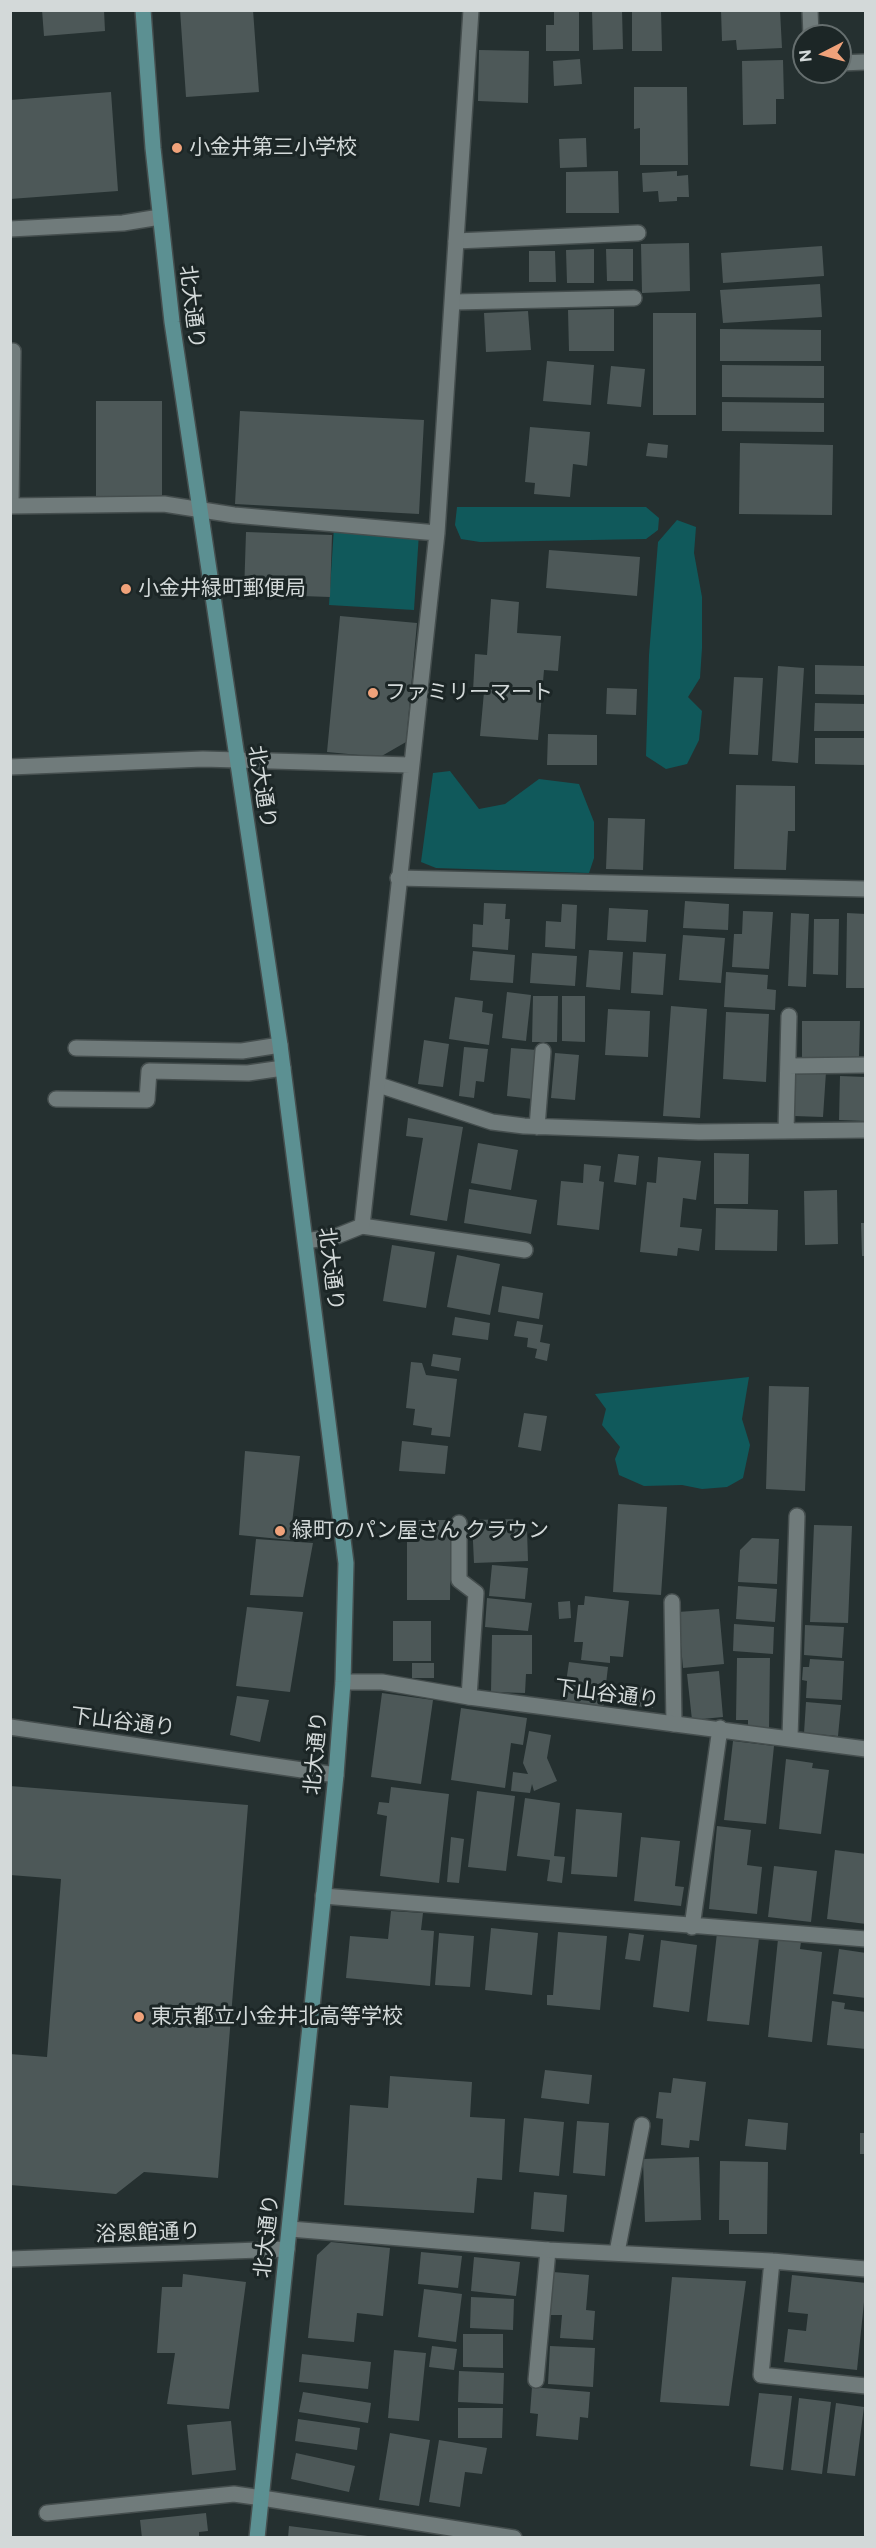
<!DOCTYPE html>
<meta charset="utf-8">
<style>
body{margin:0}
#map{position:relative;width:876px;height:2548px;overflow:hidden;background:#253030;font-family:"Public Sans",sans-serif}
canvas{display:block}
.frame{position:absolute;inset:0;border:12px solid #d3d9d9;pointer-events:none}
.north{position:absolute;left:792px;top:24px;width:60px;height:60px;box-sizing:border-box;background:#1c2626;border:2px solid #656e6e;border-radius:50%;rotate:264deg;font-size:16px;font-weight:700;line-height:24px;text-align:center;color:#d3d9d9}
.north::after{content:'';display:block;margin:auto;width:21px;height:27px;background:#f0a27a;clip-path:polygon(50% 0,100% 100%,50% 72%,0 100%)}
</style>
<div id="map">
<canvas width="876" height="2548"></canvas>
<div class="frame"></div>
<div class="north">N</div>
</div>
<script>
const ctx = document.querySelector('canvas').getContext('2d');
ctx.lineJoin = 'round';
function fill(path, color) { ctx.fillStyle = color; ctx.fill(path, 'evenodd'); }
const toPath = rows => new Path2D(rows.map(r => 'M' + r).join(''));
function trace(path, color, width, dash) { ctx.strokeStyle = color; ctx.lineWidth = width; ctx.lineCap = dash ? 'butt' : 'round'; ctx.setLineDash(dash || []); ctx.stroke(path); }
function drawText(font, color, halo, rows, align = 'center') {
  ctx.font = font + ' "Public Sans","Noto Sans JP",sans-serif'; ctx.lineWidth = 6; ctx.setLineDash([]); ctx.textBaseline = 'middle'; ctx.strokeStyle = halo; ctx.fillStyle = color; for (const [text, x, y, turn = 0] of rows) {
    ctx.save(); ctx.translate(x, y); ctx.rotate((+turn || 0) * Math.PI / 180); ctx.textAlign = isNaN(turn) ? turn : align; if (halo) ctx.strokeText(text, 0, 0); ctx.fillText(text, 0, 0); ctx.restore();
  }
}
fill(toPath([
 [457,507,646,507,659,518,658,530,646,539,480,542,461,539,455,525],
 [677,520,696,527,694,553,702,597,702,648,700,678,688,697,702,711,699,740,687,764,666,769,646,756,649,655,658,542],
 [334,527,419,533,414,610,329,605],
 [450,771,479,809,505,804,539,779,579,784,594,822,594,858,589,873,436,868,421,862,433,773],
 [749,1377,742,1419,750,1445,743,1478,727,1487,702,1489,682,1485,644,1486,619,1475,615,1459,620,1447,602,1425,606,1409,595,1394]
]), '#10595b');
fill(toPath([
 [42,10,104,10,105,31,44,36],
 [180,10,253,10,259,92,186,97],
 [554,10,579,10,579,51,546,51,546,25,554,25],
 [592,10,622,10,623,49,593,50],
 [632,10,661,10,662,51,632,51],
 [721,10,780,10,782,48,737,50,736,40,722,41],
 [479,50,529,51,528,103,478,101],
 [580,59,582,84,554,86,553,61],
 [783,60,784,99,776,99,776,124,743,125,742,61],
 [634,87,687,87,688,165,640,165,640,128,634,129],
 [111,92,118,191,10,199,10,100],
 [586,138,587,167,560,168,559,139],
 [618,171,619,213,566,213,566,172],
 [677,171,677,176,688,175,689,197,677,197,677,201,659,202,658,191,643,192,642,173],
 [689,243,690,291,642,293,641,244],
 [822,246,824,276,723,283,721,253],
 [594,249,594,283,567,283,566,250],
 [606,249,633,249,633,281,607,281],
 [529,251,555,251,556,282,529,282],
 [820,284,822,317,723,323,720,290],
 [614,309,614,351,569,351,568,310],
 [528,311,531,350,486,352,484,313],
 [653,313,696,313,696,415,653,415],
 [720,329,821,330,821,361,720,361],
 [547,361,594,365,591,405,543,401],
 [722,365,824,366,824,398,722,397],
 [611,366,645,369,641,407,607,404],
 [96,401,162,401,162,497,96,497],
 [722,402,824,403,824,432,722,431],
 [240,411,424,420,419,514,235,504],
 [530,427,590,432,587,466,573,464,570,497,534,494,535,483,525,482],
 [648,443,668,445,667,458,646,456],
 [740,443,833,445,832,515,739,514],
 [246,532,332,535,330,597,244,594],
 [549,550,640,557,637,596,546,588],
 [491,599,519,602,517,633,561,636,558,671,544,670,538,740,480,736,484,692,473,691,475,654,487,655],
 [340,616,417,623,406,742,380,757,327,752],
 [815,665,866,666,866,695,815,694],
 [778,666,804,668,798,763,772,761],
 [734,677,763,678,758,755,729,754],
 [607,688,637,689,636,715,606,714],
 [815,703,866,704,866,731,814,731],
 [548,734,597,735,597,765,547,765],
 [815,738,866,738,866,765,815,764],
 [736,785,795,786,795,831,788,831,786,870,734,869],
 [608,818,645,819,643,870,606,869],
 [685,901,729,904,728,930,683,928],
 [484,903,506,904,505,919,510,919,508,950,472,947,473,924,483,925],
 [562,904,577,905,575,949,545,947,546,921,561,922],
 [609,908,648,910,646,942,607,940],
 [743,911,773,912,769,969,732,967,734,934,742,934],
 [791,913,809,914,806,987,788,986],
 [847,913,866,914,866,988,846,988],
 [814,919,839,919,838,975,813,974],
 [683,935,725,938,721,983,679,980],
 [589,950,623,952,620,990,586,987],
 [473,951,515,955,513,983,470,980],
 [633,952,666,954,663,995,631,993],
 [532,953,577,956,575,986,530,983],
 [726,972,768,975,767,989,776,990,775,1010,724,1007],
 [507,992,531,995,526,1041,502,1038],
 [533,996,558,996,557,1042,532,1042],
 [562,996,585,996,585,1042,562,1041],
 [455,997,483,1001,482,1012,493,1014,489,1045,449,1039],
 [671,1006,707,1009,700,1118,663,1116],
 [608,1009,650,1011,648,1057,605,1055],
 [726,1012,769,1014,766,1082,723,1079],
 [802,1021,860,1021,859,1057,802,1057],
 [424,1040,449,1044,443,1087,418,1084],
 [464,1047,488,1049,484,1082,476,1081,474,1098,459,1096],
 [511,1048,537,1050,533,1099,507,1096],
 [555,1053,579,1055,575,1100,551,1098],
 [796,1070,826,1072,823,1117,794,1116],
 [840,1076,866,1077,866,1121,839,1120],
 [408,1118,463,1127,447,1221,410,1215,423,1138,406,1136],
 [478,1143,518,1150,511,1190,471,1183],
 [714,1153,749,1154,748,1204,714,1204],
 [618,1154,639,1156,636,1185,614,1182],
 [658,1157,701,1161,696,1200,683,1198,680,1227,702,1229,699,1251,678,1248,677,1256,640,1252,647,1182,656,1183],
 [584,1164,601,1166,599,1181,604,1182,599,1230,557,1225,561,1181,583,1183],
 [469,1189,537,1200,531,1234,464,1223],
 [837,1190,838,1244,805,1245,804,1191],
 [716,1208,778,1210,777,1251,715,1250],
 [861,1223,866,1223,866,1256,862,1256],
 [392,1245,435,1252,426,1308,383,1301],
 [457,1255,500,1264,490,1315,447,1307],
 [502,1286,543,1293,539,1319,498,1312],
 [455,1317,490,1323,488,1340,452,1335],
 [517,1321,543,1325,540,1342,550,1344,547,1361,535,1358,537,1349,527,1347,528,1338,514,1336],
 [433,1354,461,1358,459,1371,431,1366],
 [411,1362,422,1363,426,1375,457,1379,450,1437,431,1435,432,1428,413,1425,415,1409,406,1408],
 [769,1386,809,1387,805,1491,766,1489],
 [524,1413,547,1416,541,1451,518,1447],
 [402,1441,448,1446,445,1474,399,1471],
 [245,1451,300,1456,290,1540,239,1535],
 [618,1504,667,1507,661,1595,613,1592],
 [517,1519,518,1531,527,1530,528,1561,474,1563,472,1520],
 [407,1520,451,1520,450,1600,407,1600],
 [814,1525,852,1526,848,1623,810,1622],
 [752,1538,779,1539,777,1584,738,1582,740,1550],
 [256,1539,313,1543,303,1597,250,1595],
 [492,1565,528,1568,525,1599,489,1596],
 [738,1586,777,1589,775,1622,736,1619],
 [585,1596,629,1601,623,1657,610,1656,610,1663,581,1660,583,1642,574,1642,578,1605,584,1605],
 [487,1598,532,1603,528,1631,485,1627],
 [570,1601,571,1618,559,1619,558,1602],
 [247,1607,303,1612,290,1692,236,1686],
 [719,1609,724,1664,683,1668,678,1612],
 [393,1621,431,1621,431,1661,393,1661],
 [734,1624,774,1627,773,1654,733,1651],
 [805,1625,844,1627,842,1658,804,1655],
 [492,1635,532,1635,532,1674,526,1674,525,1693,491,1692],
 [737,1658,770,1658,769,1729,748,1729,748,1720,736,1720],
 [810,1659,844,1661,842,1700,806,1698,807,1681,802,1680,803,1667,809,1667],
 [569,1662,608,1667,603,1709,563,1703],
 [412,1663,434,1663,434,1678,412,1678],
 [719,1671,723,1717,692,1720,687,1674],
 [620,1685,655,1689,653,1708,618,1704],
 [382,1693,433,1700,421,1784,371,1777],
 [237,1696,269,1700,260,1742,230,1735],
 [806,1702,841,1705,838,1736,804,1733],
 [461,1708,527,1718,523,1745,511,1743,505,1788,451,1780],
 [529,1731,551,1735,547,1758,557,1781,534,1791,532,1784,530,1793,511,1791,513,1772,528,1774,523,1763],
 [733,1741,774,1746,766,1824,724,1820],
 [786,1759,813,1763,812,1768,829,1770,821,1834,779,1829],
 [10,1786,248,1805,218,2178,144,2172,116,2194,10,2185,10,2054,47,2057,61,1879,10,1875],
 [391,1787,449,1794,439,1883,380,1876,387,1816,377,1814,379,1802,389,1803],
 [477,1791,515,1796,506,1871,468,1867],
 [525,1798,560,1803,554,1856,565,1857,562,1883,547,1881,550,1860,517,1856],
 [576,1809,622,1813,617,1877,571,1874],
 [717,1826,751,1830,747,1865,762,1867,757,1914,709,1909],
 [451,1837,464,1839,459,1883,447,1882],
 [641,1837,680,1841,675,1886,684,1887,681,1906,634,1901],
 [835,1850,866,1854,866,1924,827,1919],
 [774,1866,817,1871,811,1922,768,1917],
 [391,1911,423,1913,421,1930,434,1931,430,1986,346,1978,350,1936,388,1939],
 [491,1928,538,1933,532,1995,485,1990],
 [558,1932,607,1936,600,2010,547,2005,547,1995,553,1995],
 [439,1933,474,1936,470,1987,435,1985],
 [629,1933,644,1935,640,1961,625,1959],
 [717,1933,759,1938,749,2025,707,2021],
 [778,1939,801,1942,800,1949,822,1952,812,2042,768,2037],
 [661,1940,697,1945,689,2012,653,2007],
 [839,1949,866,1953,866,1998,833,1994],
 [832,2001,845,2003,844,2009,866,2012,866,2049,827,2045],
 [545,2070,592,2075,589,2104,541,2098],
 [390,2076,472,2082,470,2117,505,2119,502,2180,477,2178,474,2213,344,2205,350,2105,388,2108],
 [673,2078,706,2082,699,2141,690,2140,689,2148,661,2145,663,2119,656,2118,659,2092,671,2093],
 [524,2118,564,2122,559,2176,519,2172],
 [748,2119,788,2123,786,2150,745,2146],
 [577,2121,609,2123,605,2176,573,2173],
 [860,2133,866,2133,866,2154,860,2154],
 [699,2157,701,2220,645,2222,643,2159],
 [720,2161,768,2162,767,2234,729,2234,729,2220,719,2220],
 [534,2192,567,2195,564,2232,531,2229],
 [331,2242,390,2248,383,2316,357,2313,354,2342,308,2338,317,2255],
 [421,2252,462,2256,458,2288,418,2284],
 [474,2257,520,2262,516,2296,471,2291],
 [553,2272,589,2275,586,2310,595,2311,593,2340,560,2338,562,2315,550,2315],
 [183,2274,246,2282,229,2409,167,2404,175,2353,157,2353,162,2287,182,2287],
 [792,2275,866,2283,857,2370,784,2362,788,2329,806,2331,808,2314,788,2312],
 [672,2277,746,2281,729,2406,660,2402],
 [424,2289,462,2294,456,2342,418,2337],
 [471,2297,514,2299,513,2330,470,2328],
 [463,2334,503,2334,503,2368,463,2367],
 [432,2346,457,2349,454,2370,429,2367],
 [550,2346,595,2348,593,2387,548,2384],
 [394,2350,426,2353,419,2421,388,2418],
 [302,2354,371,2362,368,2389,299,2382],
 [459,2371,504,2373,503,2404,458,2402],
 [532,2387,590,2392,588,2418,580,2417,578,2440,536,2436,538,2414,530,2413],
 [303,2392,371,2403,368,2423,299,2412],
 [759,2393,792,2396,783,2470,750,2466],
 [799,2398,831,2402,822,2474,791,2470],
 [836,2403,864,2407,855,2476,827,2473],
 [458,2408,503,2408,502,2438,458,2438],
 [298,2419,360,2428,357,2450,295,2441],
 [231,2421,236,2470,192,2475,187,2425],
 [390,2433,430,2440,419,2506,379,2500],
 [439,2440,487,2448,482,2474,465,2472,460,2507,429,2502],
 [296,2453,355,2466,349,2492,291,2479],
 [206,2513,208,2531,199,2532,199,2538,142,2538,140,2520],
 [289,2526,368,2536,368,2538,288,2538]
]), '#4d5858');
const lane = toPath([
 [810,10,811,36],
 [840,63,866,62],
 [10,229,123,223,160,217],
 [456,241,638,233],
 [454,302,634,298],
 [11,506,13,351],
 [398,878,866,889],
 [76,1048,242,1051,280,1045],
 [788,1066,866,1065],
 [379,1085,492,1122,524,1126,699,1132,866,1130],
 [56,1099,147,1100,149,1071,248,1073,283,1068],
 [537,1127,543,1051],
 [786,1131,789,1016],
 [362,1226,525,1250],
 [459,1523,459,1580,476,1593,469,1697],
 [672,1602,674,1724],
 [617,2252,642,2125],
 [536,2380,548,2250],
 [47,2513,234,2494,262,2498]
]);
const street = toPath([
 [10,506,164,504,234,515,437,533],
 [10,767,203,759,410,765],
 [306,1241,337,1236,362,1226,437,533,471,10],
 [343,1682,382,1682,469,1697,866,1749],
 [10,1727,336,1775],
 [790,1737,797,1516],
 [323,1896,866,1939],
 [692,1927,720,1728],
 [290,2229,548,2250,772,2261,866,2269],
 [10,2259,287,2249],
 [772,2261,761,2375,866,2386],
 [262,2498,514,2538]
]);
const secondary = toPath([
 [143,10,153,148,172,322,280,1045,346,1563,343,1682,336,1775,257,2538]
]);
trace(lane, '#454e4e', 18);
trace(street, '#454e4e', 18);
trace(secondary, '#454e4e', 18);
trace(lane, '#707b7b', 15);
trace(street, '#707b7b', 15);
trace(secondary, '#5c9092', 15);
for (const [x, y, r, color] of [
 [177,148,6,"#f0a27a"],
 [126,589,6,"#f0a27a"],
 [373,693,6,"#f0a27a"],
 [280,1531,6,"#f0a27a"],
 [139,2017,6,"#f0a27a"]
]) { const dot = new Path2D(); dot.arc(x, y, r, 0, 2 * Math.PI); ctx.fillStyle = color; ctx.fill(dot); trace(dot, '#1c2626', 2); }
drawText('21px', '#d3d9d9', '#1c2626', [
 ["小金井第三小学校",189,148],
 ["小金井緑町郵便局",138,589],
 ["ファミリーマート",385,693],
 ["緑町のパン屋さん クラウン",292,1531],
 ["東京都立小金井北高等学校",151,2017]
], 'left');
drawText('21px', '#d3d9d9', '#1c2626', [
 ["北大通り",192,307,83],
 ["北大通り",262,787,81],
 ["北大通り",331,1269,83],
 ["下山谷通り",607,1694,7],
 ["下山谷通り",123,1722,7],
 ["北大通り",316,1753,-85],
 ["浴恩館通り",148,2233,-2],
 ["北大通り",267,2236,-84]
]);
</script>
